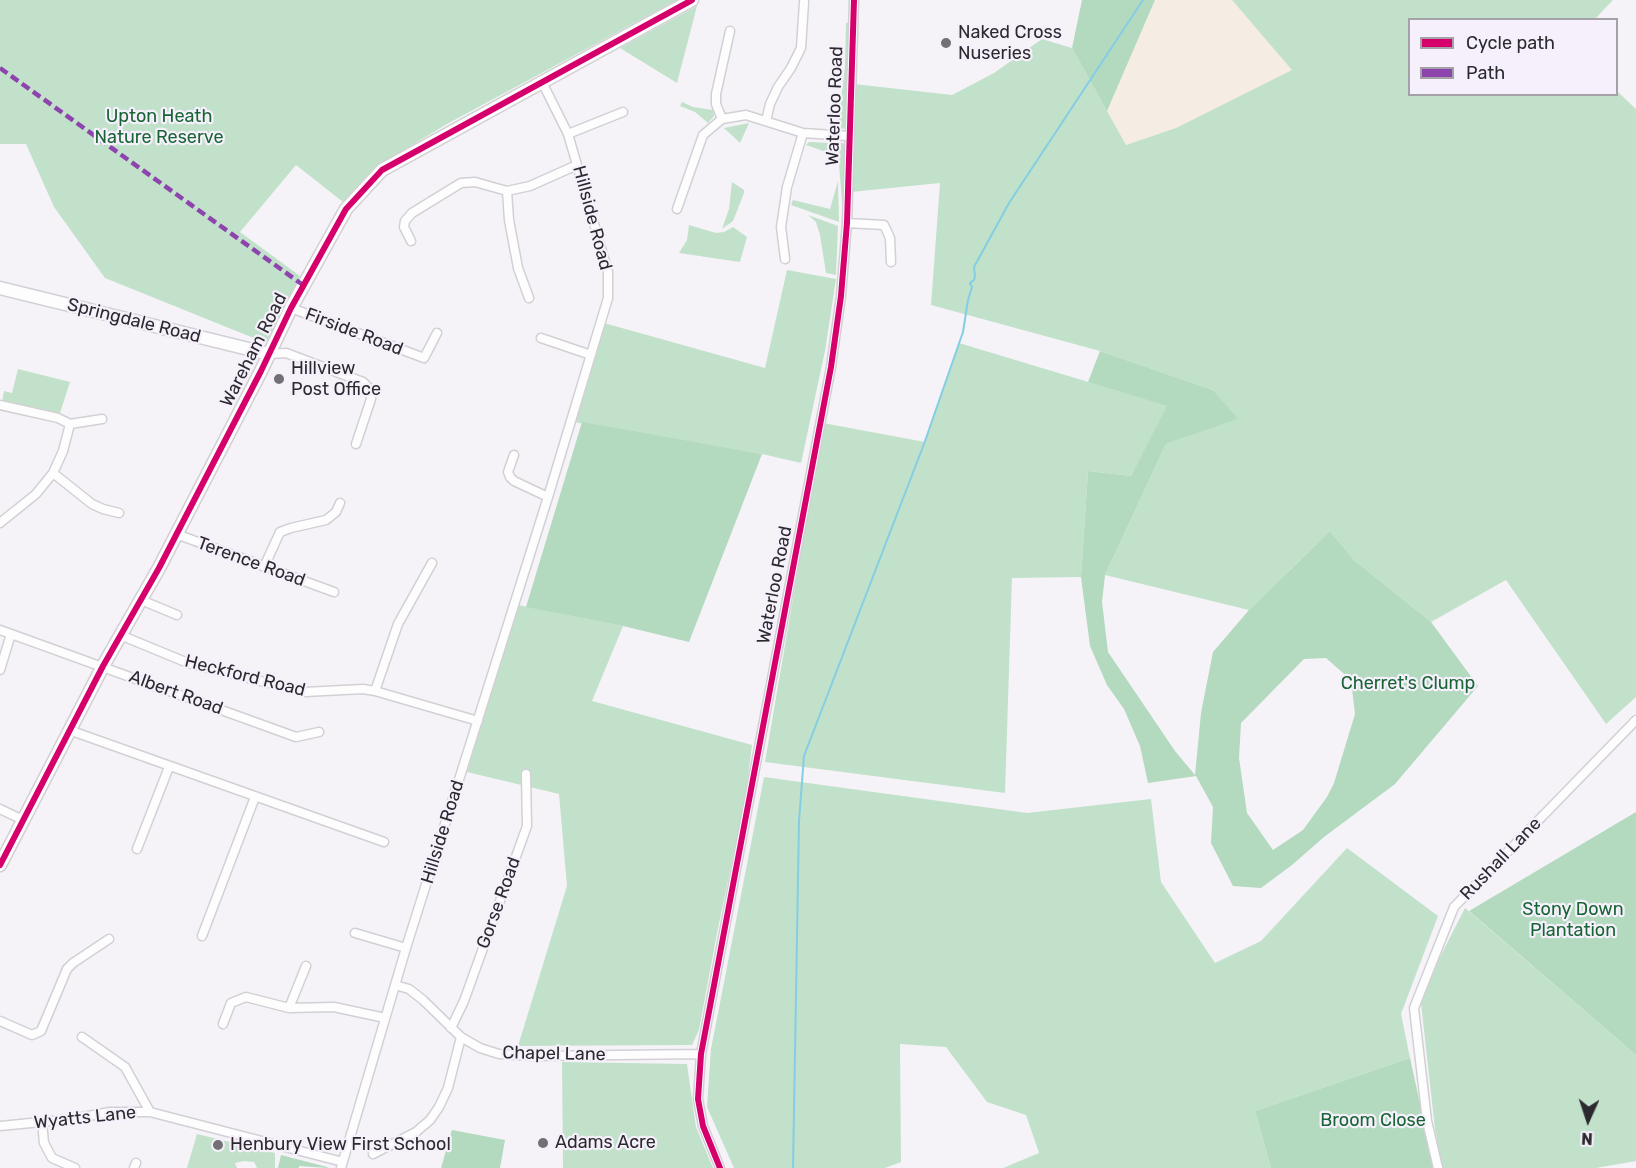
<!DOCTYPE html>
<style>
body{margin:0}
#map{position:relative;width:1636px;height:1168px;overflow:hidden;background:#f5f3f8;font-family:Rubik,sans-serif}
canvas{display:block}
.legend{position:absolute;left:1408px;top:18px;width:210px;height:78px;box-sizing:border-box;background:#f5f0fb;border:2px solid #a5a1a9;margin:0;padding:8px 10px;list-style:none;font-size:18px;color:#2c2a2e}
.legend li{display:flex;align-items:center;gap:12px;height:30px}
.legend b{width:30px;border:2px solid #a5a1a9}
.north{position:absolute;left:1558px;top:1090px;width:60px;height:60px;-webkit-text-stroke:4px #f5f0fb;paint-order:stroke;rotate:183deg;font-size:16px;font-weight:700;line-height:24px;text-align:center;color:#2c2a2e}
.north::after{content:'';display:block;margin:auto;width:21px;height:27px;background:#2c2a2e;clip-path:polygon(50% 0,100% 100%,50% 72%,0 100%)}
</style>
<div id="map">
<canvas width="1636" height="1168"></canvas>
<ul class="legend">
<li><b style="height:8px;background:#d6006c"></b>Cycle path</li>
<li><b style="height:8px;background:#8e44ad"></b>Path</li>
</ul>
<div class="north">N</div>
</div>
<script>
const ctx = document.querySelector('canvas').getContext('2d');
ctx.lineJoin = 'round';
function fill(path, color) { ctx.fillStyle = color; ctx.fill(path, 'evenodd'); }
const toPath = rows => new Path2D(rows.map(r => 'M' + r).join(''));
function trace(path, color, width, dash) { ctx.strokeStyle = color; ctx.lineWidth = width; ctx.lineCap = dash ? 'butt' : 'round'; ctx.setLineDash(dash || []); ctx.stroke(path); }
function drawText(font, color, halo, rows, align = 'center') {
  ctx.font = font + ' Rubik,sans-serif'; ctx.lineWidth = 4.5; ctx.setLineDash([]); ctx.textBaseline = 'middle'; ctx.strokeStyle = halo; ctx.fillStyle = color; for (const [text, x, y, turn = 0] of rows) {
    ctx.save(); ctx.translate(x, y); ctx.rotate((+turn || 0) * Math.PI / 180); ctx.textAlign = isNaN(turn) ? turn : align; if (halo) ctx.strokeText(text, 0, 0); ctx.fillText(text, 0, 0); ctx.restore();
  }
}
fill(toPath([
 [1155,0,1232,0,1293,70,1176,128,1126,145,1107,111]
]), '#f5ece4');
fill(toPath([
 [0,0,677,0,447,124,374,168,343,202,296,165,240,232,300,276,266,343,105,278,54,207,26,144,0,144],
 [1232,0,1613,0,1595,19,1410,20,1410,94,1616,94,1617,91,1636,109,1636,697,1606,724,1506,580,1431,622,1354,560,1330,531,1249,610,1105,575,1166,444,1237,419,1213,390,1100,351,931,305,940,183,851,192,854,84,952,95,994,73,1042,39,1072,48,1126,145,1176,128,1292,70],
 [697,6,677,83,620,48],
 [846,23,849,23,846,124,844,128,837,132,845,66],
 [682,102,693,107,713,110,714,116,708,123,695,112,680,106],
 [749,123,740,143,724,128],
 [837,140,844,144,845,149,844,224,842,223,842,202],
 [809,142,833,143,835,155,806,145],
 [838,181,839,222,791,205,793,200,830,209],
 [732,182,744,190,744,193,733,221,722,229,729,209],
 [808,215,838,226,836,275,826,273,820,235,816,222],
 [689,225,716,233,724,232,733,227,747,237,740,262,679,253,687,240],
 [787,270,836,279,825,351,801,463,762,454,574,422,604,323,765,368],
 [959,343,1168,406,1131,476,1088,471,1081,577,1012,578,1005,793,765,762,823,423,925,442],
 [18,369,70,382,59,416,2,402,4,391,12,393],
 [518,605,623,626,592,701,752,745,745,799,717,933,699,1030,692,1045,518,1046,567,886,559,794,467,772],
 [764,777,1027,813,1151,799,1161,882,1215,963,1261,941,1347,848,1438,916,1401,1014,1410,1058,1255,1111,1271,1168,1003,1168,1039,1153,1026,1115,987,1102,946,1047,900,1044,901,1162,885,1168,734,1168,707,1107,711,1049],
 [1465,908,1636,1055,1636,1161,1596,1168,1442,1168,1435,1129,1421,1003,1439,959],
 [562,1062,687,1064,696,1127,713,1168,563,1168],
 [197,1134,275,1153,275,1168,257,1168,254,1162,244,1161,235,1163,237,1168,187,1168]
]), '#c2e1ca');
fill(toPath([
 [1082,0,1155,0,1107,111,1072,48],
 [1100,351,1213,390,1238,419,1166,444,1105,575,1102,602,1108,652,1175,751,1195,775,1201,713,1213,652,1249,610,1330,531,1354,560,1431,622,1478,686,1395,784,1324,837,1292,865,1261,888,1233,886,1211,843,1213,807,1196,776,1148,783,1140,746,1124,709,1107,685,1090,646,1081,577,1088,471,1131,476,1167,406,1088,382],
 [1326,658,1351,680,1355,714,1334,783,1327,797,1303,830,1273,850,1247,813,1239,758,1241,723,1304,659],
 [582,422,762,454,689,642,623,626,526,607],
 [1636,812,1636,1055,1469,911],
 [1410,1058,1434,1168,1271,1168,1255,1111],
 [452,1130,505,1140,500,1168,441,1168],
 [281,1155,327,1167,328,1168,299,1166,299,1168,278,1168]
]), '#b3d9be');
trace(toPath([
 [793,1168,799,821,804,756,924,444,963,332,968,300,972,287,970,283,974,280,975,276,974,267,1009,203,1143,0]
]), '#84cee4', 2);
const street = toPath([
 [722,119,716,104,716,94,730,31],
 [766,121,770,104,778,87,791,68,801,48,804,2],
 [568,134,623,112],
 [507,191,509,220,518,268,529,298],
 [677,209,703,135,722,119,746,115,803,133,849,136],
 [847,223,884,225,890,238,891,262],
 [411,241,404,227,405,221,412,213,461,183,475,182,507,191,530,186,577,165],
 [785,259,781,227,787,187,803,133],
 [291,308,424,358,437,333],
 [541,338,591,355],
 [269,354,286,353,363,382,370,389,371,399,356,444],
 [0,405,58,418,70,424,102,419],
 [514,455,508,472,510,477,514,481,548,497],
 [53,473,63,451,70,424],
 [0,523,36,494,53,473,92,504,103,509,119,513],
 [176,534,334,592],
 [264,567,280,532,291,528,326,520,336,512,340,503],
 [141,600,177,615],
 [0,630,296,737,319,732],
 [120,635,188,663,305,692,363,689,375,691,478,721],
 [0,670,11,634],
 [375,691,398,624,432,563],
 [69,730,384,842],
 [0,809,23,820],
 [137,849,169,767],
 [355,933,406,948],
 [202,936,255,797],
 [395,985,409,989,423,1000,461,1037,480,1048,499,1054,534,1056,701,1054],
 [289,1008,306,966],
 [0,1021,32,1035,41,1031,67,969,73,963,109,939],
 [223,1024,231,1003,246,997,289,1008,334,1007,385,1018],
 [451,1028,464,1001,527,826,526,774],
 [82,1037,125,1067,150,1112],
 [42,1122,44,1143,52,1158,75,1168],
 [0,1126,72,1119,110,1112,150,1112,343,1162],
 [373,1154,416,1132,430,1120,439,1107,448,1088,461,1037],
 [134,1168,136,1163],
 [341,1168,406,948,548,497,608,298,608,272,577,165,568,134,542,82],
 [720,1168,703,1126,698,1099,701,1054,831,367,841,296,847,223,854,0],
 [1438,1168,1427,1121,1414,1008,1454,907,1636,720]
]);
const secondary = toPath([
 [0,288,269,354],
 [0,865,103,666,159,568,261,371,291,308,346,209,382,170,692,0]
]);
trace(street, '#d2d0d4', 11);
trace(secondary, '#d2d0d4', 15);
trace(street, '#fefdfe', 8);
trace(secondary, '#fefdfe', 12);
trace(toPath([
 [0,68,303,285]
]), '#8e44ad', 4.5, [9, 4.5]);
trace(toPath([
 [0,865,103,666,159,568,261,371,291,308,346,209,382,170,692,0],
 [720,1168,703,1126,698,1099,701,1054,831,367,841,296,847,223,854,0]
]), '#d6006c', 6);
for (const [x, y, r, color] of [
 [946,43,6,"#727075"],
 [279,379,6,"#727075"],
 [543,1143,6,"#727075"],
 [218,1145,6,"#727075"]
]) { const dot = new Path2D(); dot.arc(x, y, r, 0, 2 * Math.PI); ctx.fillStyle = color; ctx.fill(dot); trace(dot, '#f5f0fb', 2); }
drawText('18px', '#2c2a2e', '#f5f0fb', [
 ["Naked Cross",958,33],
 ["Nuseries",958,54],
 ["Hillview",291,369],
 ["Post Office",291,390],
 ["Adams Acre",555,1143],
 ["Henbury View First School",230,1145]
], 'left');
drawText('18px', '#2c2a2e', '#f5f0fb', [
 ["Waterloo Road",835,106,-88],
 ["Hillside Road",592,218,75],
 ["Springdale Road",134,321,14],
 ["Firside Road",354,332,21],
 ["Wareham Road",254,350,-63],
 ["Terence Road",251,562,20],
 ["Waterloo Road",775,585,-79],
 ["Heckford Road",245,676,14],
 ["Albert Road",176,693,20],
 ["Hillside Road",443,832,-73],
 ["Rushall Lane",1501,859,-46],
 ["Gorse Road",499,903,-70],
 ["Chapel Lane",554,1054,1],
 ["Wyatts Lane",85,1118,-6]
]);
drawText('18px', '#186534', '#f5f0fb', [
 ["Upton Heath",159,117],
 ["Nature Reserve",159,138],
 ["Cherret's Clump",1408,684],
 ["Stony Down",1573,910],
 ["Plantation",1573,931],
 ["Broom Close",1373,1121]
]);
</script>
